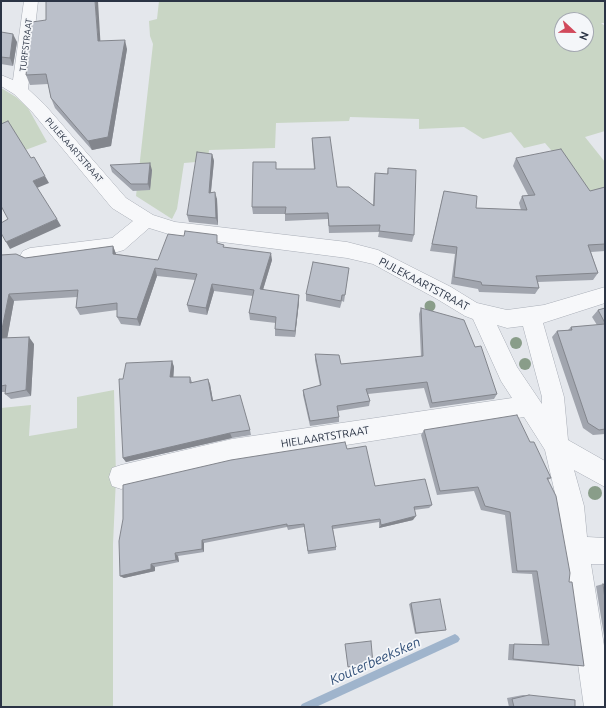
<!DOCTYPE html>
<style>
body{margin:0}
#map{position:relative;width:606px;height:708px;overflow:hidden;background:#e4e7ec;font-family:Ubuntu,sans-serif}
canvas{display:block}
.frame{position:absolute;inset:0;border:2px solid #2b3445;pointer-events:none}
.north{position:absolute;left:554px;top:12px;width:40px;height:40px;box-sizing:border-box;background:#f4f6f9;border:1px solid #a4a8b1;border-radius:50%;rotate:112deg;font-size:11px;font-weight:700;line-height:16px;text-align:center;color:#2b3445}
.north::after{content:'';display:block;margin:auto;width:14px;height:18px;background:#d1495b;clip-path:polygon(50% 0,100% 100%,50% 72%,0 100%)}
</style>
<div id="map">
<canvas width="606" height="708"></canvas>
<div class="frame"></div>
<div class="north">N</div>
</div>
<script>
const ctx = document.querySelector('canvas').getContext('2d');
ctx.lineJoin = 'round';
function fill(path, color) { ctx.fillStyle = color; ctx.fill(path, 'evenodd'); }
const toPath = rows => new Path2D(rows.map(r => 'M' + r).join(''));
function trace(path, color, width, dash) { ctx.strokeStyle = color; ctx.lineWidth = width; ctx.lineCap = dash ? 'butt' : 'round'; ctx.setLineDash(dash || []); ctx.stroke(path); }
function drawText(font, color, halo, rows, align = 'center') {
  ctx.font = font + ' Ubuntu,sans-serif'; ctx.lineWidth = 3.5; ctx.setLineDash([]); ctx.textBaseline = 'middle'; ctx.strokeStyle = halo; ctx.fillStyle = color; for (const [text, x, y, turn = 0] of rows) {
    ctx.save(); ctx.translate(x, y); ctx.rotate((+turn || 0) * Math.PI / 180); ctx.textAlign = isNaN(turn) ? turn : align; if (halo) ctx.strokeText(text, 0, 0); ctx.fillText(text, 0, 0); ctx.restore();
  }
}
fill(toPath([
 [159,1,605,1,605,23,601,23,605,26,605,131,585,137,605,162,605,191,589,195,545,143,524,148,511,132,483,139,464,127,419,129,419,119,350,117,349,121,276,123,275,148,209,150,208,161,184,163,177,209,172,219,136,196,153,44,150,36,149,21,157,19],
 [562,20,586,20,586,44,562,44],
 [1,88,16,97,28,108,47,142,1,159],
 [114,390,116,478,113,544,113,707,1,707,1,408,31,405,29,436,77,428,77,397]
]), '#c9d6c5');
fill(toPath([
 [455,634,458,636,460,639,458,642,316,707,300,707,302,704,455,634]
]), '#9fb4cc');
const minor = toPath([
 [24,1,38,1,28,89,45,105,126,198,153,215,175,222,347,242,378,250,451,287,477,303,507,310,544,305,605,287,605,303,543,323,564,397,568,440,605,461,605,487,574,470,584,506,587,537,605,538,605,564,591,564,605,652,605,707,584,707,562,550,558,506,545,450,524,417,232,463,121,489,112,486,109,477,112,468,121,465,232,439,512,398,501,381,473,319,465,316,437,299,373,264,347,258,175,236,149,228,124,250,117,252,30,264,23,261,20,256,23,251,30,248,112,238,133,221,112,208,33,113,14,94,1,86,1,75,13,80,24,1],
 [497,325,507,328,523,326,542,397,542,404,517,367,497,325]
]);
trace(minor, '#a9aeb7', 1);
fill(minor, '#f7f8fa');
ctx.fillStyle = '#899d89';
for (const [x, y, r] of [
 [430,306,5.5],
 [516,343,6],
 [525,364,6],
 [595,493,7]
]) { ctx.beginPath(); ctx.arc(x, y, r, 0, 2 * Math.PI); ctx.fill(); }
fill(toPath([
 [46,20,100,41,127,49,111,146,92,150,55,108,51,98,48,84,30,85,26,75],
 [1,32,17,42,13,66,1,64],
 [312,138,337,187,373,205,374,180,375,173,387,174,388,168,414,235,412,242,378,237,379,232,329,233,328,219,285,221,285,214,253,214,252,207,277,169,314,169,312,145],
 [212,154,214,161,211,192,217,199,218,225,189,222,187,215],
 [516,158,590,191,605,187,605,251,591,252,598,273,593,280,538,282,539,288,535,294,479,292,478,289,451,284,455,254,430,251,444,191,476,208,521,210,519,203,522,196,528,195,513,166],
 [110,165,152,170,150,190,133,191,112,172],
 [219,243,224,247,272,260,263,290,299,295,299,302,295,337,275,336,275,329,276,323,250,320,249,313,253,296,214,291,207,315,189,312,187,305,195,280,157,276,140,326,121,324,117,317,117,310,80,315,76,308,77,297,14,301,7,338,34,344,31,396,11,399,5,394,5,392,1,392,1,255,25,258,113,246,116,254,158,260],
 [349,268,344,302,342,301,340,308,306,301,306,294],
 [421,308,475,347,497,394,494,399,430,408,424,388,368,394,370,401,369,406,338,411,339,417,339,422,310,426,303,395,303,390,320,386,315,360,315,354,341,364,421,357,419,314],
 [605,308,605,434,593,435,583,428,552,337,557,331,568,330,571,327,597,325,592,317,598,310],
 [172,361,174,367,173,377,190,377,192,382,210,384,213,401,250,430,251,435,232,438,126,462,123,458,123,379],
 [424,430,530,442,551,478,548,480,569,582,584,666,577,666,508,660,509,644,542,644,532,574,512,573,505,515,481,510,474,491,437,495,421,435],
 [347,449,375,486,432,505,429,508,414,510,413,520,379,528,379,522,333,529,336,547,336,550,308,554,304,527,288,530,287,527,204,543,204,552,178,556,179,562,155,567,155,571,124,578,120,576],
 [603,584,605,585,605,642,596,586],
 [411,603,446,630,415,634,409,604],
 [345,644,373,664,348,667],
 [523,695,575,700,575,707,509,707,507,698]
]), '#a1a5ae');
fill(toPath([
 [95,1,98,1,101,51,98,41],
 [13,34,17,42,13,66,10,58],
 [125,40,127,49,111,146,92,150,88,141],
 [212,154,214,161,210,200,209,193],
 [150,163,152,170,150,190,148,184],
 [45,176,49,183,37,188,33,181],
 [215,192,217,199,218,225,216,218],
 [57,219,61,226,10,249,6,242],
 [113,246,116,254,116,261,113,254],
 [271,253,272,260,261,296,260,289],
 [155,268,157,276,140,326,137,319],
 [212,284,214,291,207,315,206,308],
 [9,294,14,301,6,345,1,340,1,334],
 [299,295,299,302,295,337,295,331],
 [29,337,34,344,31,396,26,390],
 [172,361,174,367,173,383,170,377],
 [208,379,210,384,214,406,212,401],
 [230,433,232,438,126,462,123,458],
 [416,516,413,520,379,528,381,525],
 [202,540,204,543,204,552,202,549],
 [175,553,178,556,179,562,176,560],
 [151,564,155,567,155,571,124,578,120,576]
]), '#83868d');
const building = toPath([
 [46,1,95,1,98,41,125,40,108,137,88,141,51,98,46,74,26,75,32,22,46,20,46,1],
 [1,32,13,34,10,58,1,57,1,32],
 [8,121,31,158,34,157,45,176,33,181,57,219,6,242,1,233,1,223,8,219,1,206,1,124,8,121],
 [330,137,337,187,349,187,374,206,375,173,388,174,388,168,416,170,414,235,379,231,380,225,329,226,328,213,285,214,286,207,252,207,253,162,276,162,276,169,315,169,312,138,330,137],
 [561,149,590,191,605,187,605,244,588,245,598,273,536,276,539,288,482,285,481,282,454,277,457,247,432,244,444,191,477,196,476,208,527,210,522,196,535,195,516,158,561,149],
 [197,152,212,154,209,193,215,192,216,218,187,215,197,152],
 [150,163,148,184,131,184,110,165,150,163],
 [185,231,217,235,217,243,224,245,223,247,271,253,260,289,299,295,295,331,275,329,276,317,249,313,254,290,212,284,206,308,187,305,197,274,155,268,137,319,117,317,117,303,76,308,78,290,9,294,1,334,1,255,16,254,25,258,113,246,113,254,158,260,168,234,184,236,185,231],
 [313,262,349,268,345,295,342,295,341,301,306,294,313,262],
 [421,308,464,320,475,347,481,346,497,394,432,403,427,382,366,389,370,401,337,406,339,417,310,421,303,390,321,385,315,354,339,355,341,364,423,356,421,308],
 [605,308,605,323,598,310,605,308],
 [605,324,605,429,599,430,588,423,557,331,572,330,571,327,605,324],
 [29,337,26,390,5,394,6,385,1,386,1,338,29,337],
 [172,361,170,377,190,377,190,383,208,379,212,401,240,395,250,430,230,433,123,458,119,379,123,379,126,363,172,361],
 [517,415,530,442,534,442,551,478,547,478,556,496,570,573,569,582,572,582,584,666,513,659,514,644,549,645,537,571,517,571,510,512,485,506,478,487,440,491,424,430,517,415],
 [345,442,347,449,366,446,375,486,425,479,432,505,414,507,416,516,381,525,380,519,332,526,336,547,308,551,304,524,287,526,287,524,202,540,202,549,175,553,176,560,151,564,151,569,120,576,119,541,123,519,123,485,231,460,345,442],
 [603,584,605,585,605,599,603,584],
 [440,599,446,630,416,633,411,603,440,599],
 [371,641,373,664,348,667,345,644,371,641],
 [529,695,575,700,575,707,514,707,512,699,529,695]
]);
fill(building, '#bbc0ca');
trace(building, '#83868d', 1);
drawText('9px', '#2b3445', '#f4f6f9', [
 ["TURFSTRAAT",26,45,-83],
 ["PIJLEKAARTSTRAAT",74,150,49]
]);
drawText('11px', '#2b3445', '#f4f6f9', [
 ["PIJLEKAARTSTRAAT",424,284,28],
 ["HIELAARTSTRAAT",325,437,-9]
]);
drawText('italic 14px', '#34527a', '#f4f6f9', [
 ["Kouterbeeksken",375,661,-24]
]);
</script>
